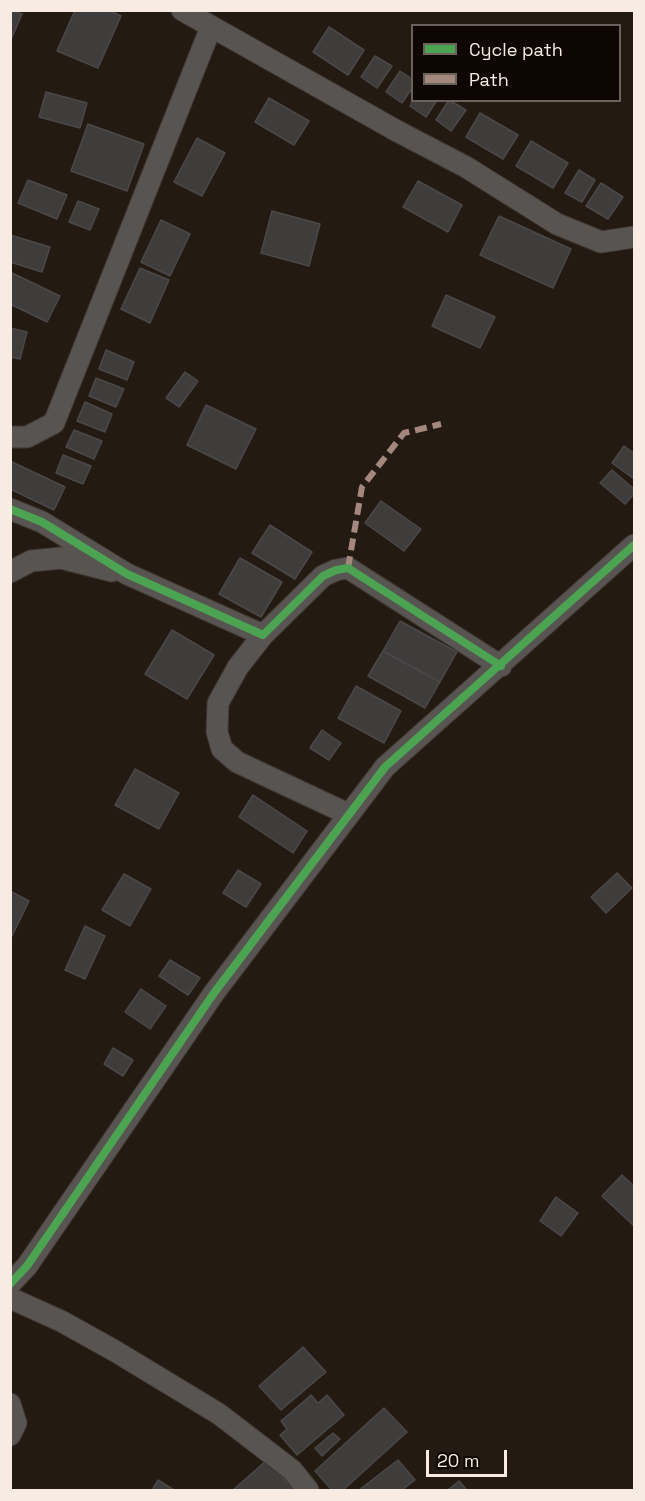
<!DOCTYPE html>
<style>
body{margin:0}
#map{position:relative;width:645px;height:1501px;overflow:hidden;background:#231a12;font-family:"Space Grotesk",sans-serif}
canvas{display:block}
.frame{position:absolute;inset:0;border:12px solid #f8ebe2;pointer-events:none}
.legend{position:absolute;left:411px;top:24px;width:210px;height:78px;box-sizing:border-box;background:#0d0602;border:2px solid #6b625c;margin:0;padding:8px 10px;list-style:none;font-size:18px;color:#f8ebe2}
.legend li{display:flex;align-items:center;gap:12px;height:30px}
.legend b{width:30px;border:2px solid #6b625c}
.scale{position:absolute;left:426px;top:1450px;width:81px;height:27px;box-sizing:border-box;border:3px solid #f8ebe2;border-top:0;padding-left:8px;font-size:18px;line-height:21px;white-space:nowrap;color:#f8ebe2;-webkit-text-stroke:4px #0d0602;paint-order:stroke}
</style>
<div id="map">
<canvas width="645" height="1501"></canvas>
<div class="frame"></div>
<ul class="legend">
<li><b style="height:8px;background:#4ca352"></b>Cycle path</li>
<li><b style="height:8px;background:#a5887d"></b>Path</li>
</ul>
<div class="scale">20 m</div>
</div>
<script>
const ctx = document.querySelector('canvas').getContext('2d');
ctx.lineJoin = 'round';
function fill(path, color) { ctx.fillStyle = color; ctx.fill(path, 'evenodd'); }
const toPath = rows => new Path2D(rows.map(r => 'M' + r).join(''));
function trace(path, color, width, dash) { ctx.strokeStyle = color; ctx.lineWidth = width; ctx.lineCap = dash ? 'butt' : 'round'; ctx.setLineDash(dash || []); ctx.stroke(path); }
const building = toPath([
 [10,10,22,14,10,42,10,10],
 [75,10,109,10,121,16,98,68,57,51,75,10],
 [329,27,364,50,348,75,313,52,329,27],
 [375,56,392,66,377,88,361,77,375,56],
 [400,71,412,79,412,88,402,103,386,92,400,71],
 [46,92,87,103,80,128,39,117,46,92],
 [269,98,309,121,294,145,255,122,269,98],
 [413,100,437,100,426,117,410,106,413,100],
 [449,100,466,110,451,131,436,120,449,100],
 [480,113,518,135,503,159,466,137,480,113],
 [88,124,144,144,127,191,71,171,88,124],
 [197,138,225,153,202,196,174,182,197,138],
 [531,141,568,163,553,188,516,166,531,141],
 [579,170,595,180,582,202,565,193,579,170],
 [28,180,67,195,57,219,18,203,28,180],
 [418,181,462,205,448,232,403,207,418,181],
 [601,183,623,197,608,219,586,206,601,183],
 [78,201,99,209,90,230,69,222,78,201],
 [272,211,320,224,309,266,261,253,272,211],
 [499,216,571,249,553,288,480,255,499,216],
 [161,220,190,234,170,276,141,262,161,220],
 [10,235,50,247,42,272,10,262,10,235],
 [140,268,169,280,150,323,121,309,140,268],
 [10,272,60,296,47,322,10,304,10,272],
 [446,295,495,317,480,348,432,326,446,295],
 [10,328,27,332,20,359,10,357,10,328],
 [106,350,134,362,127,380,99,369,106,350],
 [185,372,198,381,179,407,166,398,185,372],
 [96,378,124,389,116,407,89,396,96,378],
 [85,402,112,414,105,432,77,421,85,402],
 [206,405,256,429,236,469,187,445,206,405],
 [74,430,102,441,94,459,66,447,74,430],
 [624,446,634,453,634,479,612,463,624,446],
 [63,455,91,466,83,484,56,473,63,455],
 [10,461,65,487,54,510,10,489,10,461],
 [612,470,634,489,634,494,625,504,600,483,612,470],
 [381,501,421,529,404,551,365,523,381,501],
 [270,525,312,552,295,579,252,553,270,525],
 [240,558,282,582,261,617,219,594,240,558],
 [400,621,457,652,440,682,383,651,400,621],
 [172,630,214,655,187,699,145,674,172,630],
 [383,651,440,682,425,708,368,676,383,651],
 [356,686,401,711,384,743,338,718,356,686],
 [322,730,341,743,329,760,310,748,322,730],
 [135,769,179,793,159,829,115,805,135,769],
 [253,795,307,831,293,853,239,817,253,795],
 [238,870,261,884,246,907,223,893,238,870],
 [617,873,632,888,606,913,591,897,617,873],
 [124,874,151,889,130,926,102,910,124,874],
 [10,891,29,901,11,938,10,938,10,891],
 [85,926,105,936,85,979,65,970,85,926],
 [170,960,200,978,188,995,159,976,170,960],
 [141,989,166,1006,150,1029,125,1012,141,989],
 [113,1048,133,1060,123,1076,104,1064,113,1048],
 [622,1175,634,1186,634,1226,602,1196,622,1175],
 [556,1197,578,1213,561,1236,540,1221,556,1197],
 [303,1347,326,1372,281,1410,259,1386,303,1347],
 [311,1395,318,1403,327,1395,344,1415,297,1455,280,1435,287,1429,281,1421,311,1395],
 [384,1408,407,1432,343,1490,332,1490,315,1471,384,1408],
 [333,1433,340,1439,322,1456,315,1448,333,1433],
 [267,1460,294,1490,233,1490,267,1460],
 [398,1460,415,1480,402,1490,359,1490,398,1460],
 [158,1480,174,1490,152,1490,158,1480],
 [459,1481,467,1490,448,1490,459,1481]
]);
fill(building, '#3f3c3c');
trace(building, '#4b4849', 1.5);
const street = toPath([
 [182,10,397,131,466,167,557,224,601,242,634,237],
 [10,437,27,437,54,423,211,27],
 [10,509,42,522,127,574,263,635,323,576,336,570,348,568,501,666],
 [10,572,31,561,61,558,112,571],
 [263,635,238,667,218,703,217,732,222,749,237,762,348,814],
 [10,1284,27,1266,214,993,385,767,634,545],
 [10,1298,61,1321,115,1351,219,1414,292,1470,308,1490],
 [10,1404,16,1423,10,1435]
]);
trace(street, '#3f3731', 23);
trace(street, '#585451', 21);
trace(toPath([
 [348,568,362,487,404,433,441,424]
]), '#a5887d', 6, [12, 6]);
trace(toPath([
 [10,509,42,522,127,574,263,635,323,576,336,570,348,568,501,666],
 [10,1284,27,1266,214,993,385,767,634,545]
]), '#4ca352', 8);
</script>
